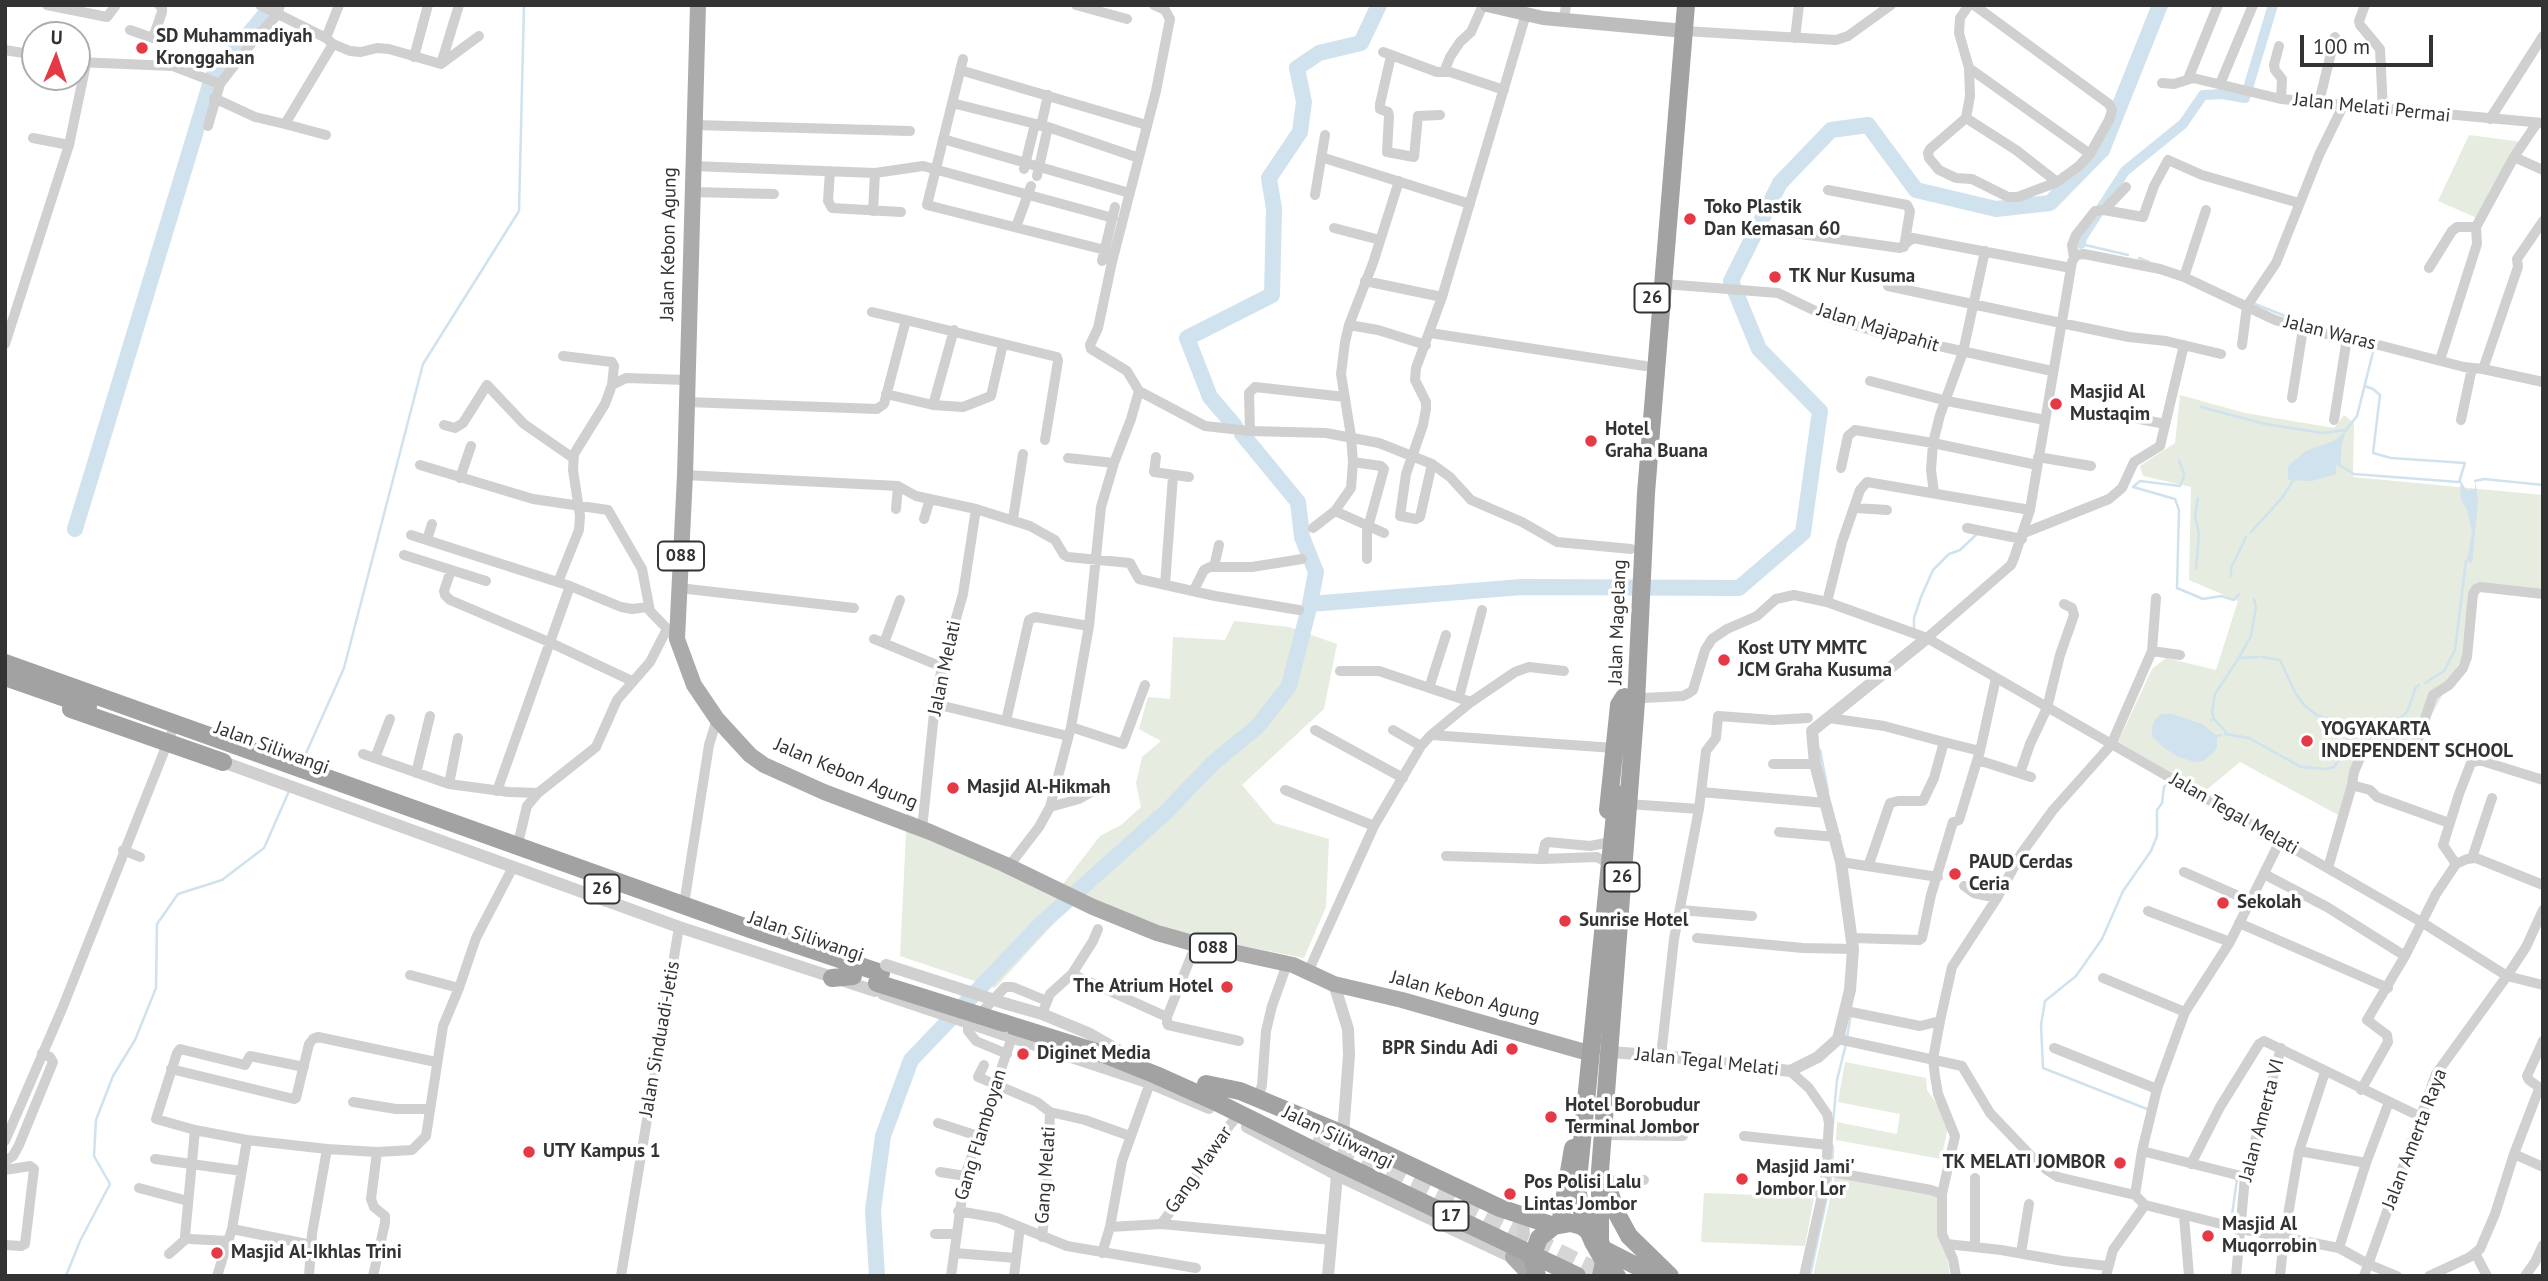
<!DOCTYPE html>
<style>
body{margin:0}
#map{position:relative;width:2548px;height:1281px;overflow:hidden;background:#fff;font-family:"PT Sans",sans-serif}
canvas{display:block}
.frame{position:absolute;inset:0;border:7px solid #333;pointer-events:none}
.north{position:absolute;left:21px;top:21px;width:70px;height:70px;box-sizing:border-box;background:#fff;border:2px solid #adadad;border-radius:50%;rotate:2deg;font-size:19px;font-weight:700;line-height:28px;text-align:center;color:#333}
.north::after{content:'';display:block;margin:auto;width:24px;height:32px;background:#e63946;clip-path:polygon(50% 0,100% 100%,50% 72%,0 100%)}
.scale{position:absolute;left:2300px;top:35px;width:133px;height:32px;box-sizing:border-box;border:4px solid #333;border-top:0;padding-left:9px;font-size:21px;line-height:24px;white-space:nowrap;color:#333;-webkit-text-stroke:5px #fff;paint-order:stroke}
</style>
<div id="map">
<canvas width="2548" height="1281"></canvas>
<div class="frame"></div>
<div class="north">U</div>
<div class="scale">100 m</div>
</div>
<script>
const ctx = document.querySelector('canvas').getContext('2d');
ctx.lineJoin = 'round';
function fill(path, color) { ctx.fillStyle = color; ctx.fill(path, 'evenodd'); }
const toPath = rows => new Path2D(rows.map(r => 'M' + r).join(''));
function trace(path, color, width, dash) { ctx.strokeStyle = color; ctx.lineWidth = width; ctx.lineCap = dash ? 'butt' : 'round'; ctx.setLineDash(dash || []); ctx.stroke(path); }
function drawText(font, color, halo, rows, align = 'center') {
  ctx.font = font + ' "PT Sans",sans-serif'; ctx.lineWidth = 7; ctx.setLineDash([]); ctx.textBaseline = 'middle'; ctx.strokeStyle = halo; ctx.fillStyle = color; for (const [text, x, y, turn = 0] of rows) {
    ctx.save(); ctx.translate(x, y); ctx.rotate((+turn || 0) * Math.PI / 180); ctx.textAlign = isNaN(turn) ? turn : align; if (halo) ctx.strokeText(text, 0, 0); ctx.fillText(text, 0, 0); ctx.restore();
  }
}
fill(toPath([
 [2469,135,2522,142,2479,219,2438,201],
 [2180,395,2245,413,2334,428,2344,415,2354,423,2353,477,2543,495,2543,591,2478,582,2474,586,2468,646,2416,745,2409,748,2368,744,2342,817,2240,762,2204,792,2118,742,2152,669,2166,658,2216,670,2238,601,2189,580,2191,487,2143,476,2140,466,2175,443],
 [1234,621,1289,627,1337,644,1324,709,1242,785,1274,823,1329,839,1326,907,1304,958,1182,934,1083,895,1063,884,1100,836,1121,825,1141,807,1136,783,1142,757,1161,741,1139,729,1148,697,1170,699,1173,637,1225,640],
 [907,813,1076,899,995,988,900,956],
 [1845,1062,1926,1078,1927,1090,1938,1106,1948,1128,1941,1159,1836,1140,1837,1122,1897,1134,1900,1114,1838,1102],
 [1835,1175,1938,1196,1950,1276,1813,1276],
 [1704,1193,1814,1197,1805,1246,1701,1242]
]), '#e6ecdf');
fill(toPath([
 [2346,430,2342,444,2340,467,2336,464,2336,474,2312,481,2288,480,2288,466,2306,451,2336,440],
 [2460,479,2466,490,2475,489,2475,481,2477,492,2478,502,2472,563,2466,561,2469,551,2472,530,2467,510,2461,499],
 [2161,714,2172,714,2202,724,2217,736,2217,747,2214,752,2203,761,2195,762,2178,757,2163,747,2152,736,2152,728,2155,720]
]), '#cfe2ee');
trace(toPath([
 [2081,244,2128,255],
 [2139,258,2149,262],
 [2255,304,2310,326],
 [2365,386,2373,389,2380,395,2373,453,2391,458,2465,463,2459,482],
 [2201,407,2265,424,2323,433,2346,430,2357,416,2374,348],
 [2179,461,2184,473],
 [2336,463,2354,474,2458,482],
 [2475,481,2484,479,2543,485],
 [2133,487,2175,499,2179,510,2177,588,2203,599,2221,596,2234,600,2239,594],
 [2133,487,2140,481,2180,486,2184,476],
 [2251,532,2282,498,2294,479],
 [2196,569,2199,534,2195,517,2198,498],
 [2231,576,2231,568,2246,537],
 [1914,629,1914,618,1921,597,1933,570,1949,554,1960,550,1977,534],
 [2262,657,2280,660,2296,694,2305,706,2318,716,2349,725,2394,721,2403,716,2408,710,2416,687,2419,685],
 [2238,658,2259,657],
 [2237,661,2251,636,2256,607,2254,599],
 [2425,683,2444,671,2455,650,2466,561],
 [2214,719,2226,732],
 [2211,720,2214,719,2212,712,2215,694,2236,662],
 [2225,734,2249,738,2301,767,2326,769,2334,767,2339,760,2347,739,2349,725],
 [2217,736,2221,735],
 [1820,750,1828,791],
 [303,760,344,668,423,364,519,211,524,5],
 [1847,1038,1851,1014],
 [2147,1109,2043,1068,2041,1025,2045,1001,2076,976,2102,939,2123,891,2151,851,2157,836,2157,810,2162,803,2164,787,2169,781],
 [1833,1123,1837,1080,1846,1044],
 [1832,1166,1833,1147],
 [2232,1215,2237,1179],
 [66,1276,80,1241,110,1184,94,1156,96,1120,113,1076,135,1040,156,988,157,924,178,894,222,880,264,848,290,789],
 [1810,1276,1831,1178]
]), '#cfe2ee', 2.5);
trace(toPath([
 [2081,244,2082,238,2125,171,2183,124,2203,95,2222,94,2245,98,2273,5]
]), '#cfe2ee', 10);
trace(toPath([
 [1235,426,1210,397,1187,338,1272,295,1274,209,1269,178,1300,132,1304,102,1297,68,1319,53,1361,43,1379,5],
 [1242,434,1298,502,1302,537,1316,572,1310,604],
 [75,529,212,78,264,16],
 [877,1276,873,1210,883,1136,911,1060,1040,925,1166,812,1213,763,1258,726,1289,686,1310,604,1522,587,1739,588,1803,533,1820,411,1759,349,1731,281,1780,183,1831,130,1868,125,1916,190,1996,209,2050,203,2102,150,2160,5]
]), '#cfe2ee', 16);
trace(toPath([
 [1316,1133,1606,1276]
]), '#d6d6d6', 18, [18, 9]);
trace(toPath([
 [47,5,107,17,116,5],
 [1076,5,1127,19],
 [1154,5,1165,10,1170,19,1156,91,1112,262,1098,328,1090,345,1091,349,1127,371,1139,391,1205,426,1250,431,1326,433,1379,443,1432,464,1450,477,1471,500,1522,522,1557,542,1631,549],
 [1969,5,1960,18,1959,33,1969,68,2090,154,2109,120,2112,110,2109,104,1974,5],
 [2365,5,2359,21,2360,25,2380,49,2383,110],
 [1564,20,1566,5],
 [130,30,153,38,162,12,162,7,159,5],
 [1684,31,1836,40,1848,36,1891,5],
 [326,38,339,5],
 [1795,38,1799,5],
 [333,44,350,51,361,52,377,48,389,49,441,64,479,36],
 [2279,46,2274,65,2275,70,2282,79,2281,99],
 [5,50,35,55],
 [1383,52,1437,72,1450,72,1504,90],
 [1391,56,1380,104,1380,109,1388,112,1389,116,1387,152,1414,157,1418,116,1440,115],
 [414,57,428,5],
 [963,59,927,205,1105,250],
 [77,62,173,66,220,84],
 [441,64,459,5],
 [1969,68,1970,96,1966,118,2016,150,2057,182,2079,166,2090,154],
 [960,70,1143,124],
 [1444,72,1450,57,1460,42,1471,32,1483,5],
 [2188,79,2218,5],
 [2162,83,2174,84,2193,78,2281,99,2543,123],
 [2220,84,2253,5],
 [214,98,255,117,285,124,333,44,326,38,260,5],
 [2319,102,2335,37],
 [952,103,1048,127,1136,157],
 [1966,118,1930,149,1928,153,1929,158,1939,170,1956,178,1972,179,2008,197,2018,197,2057,182],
 [2490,119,2543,36],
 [285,124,326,135],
 [695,125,910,131],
 [208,126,220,84,254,40,277,15,280,5],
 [1041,126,1048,95],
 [33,138,69,145],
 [943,139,1126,192],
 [1321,157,1470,204],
 [2514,157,2543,170],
 [692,166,875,173,923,166,1113,218],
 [1024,169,1035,124],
 [830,171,828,201,832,208,901,212],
 [1037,176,1048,127],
 [1828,190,1907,205,1910,211,1904,247],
 [691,192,774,194],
 [1315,195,1325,135],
 [2104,210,2126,187],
 [873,211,875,173],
 [1016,227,1031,186],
 [1334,228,1380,240],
 [1794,233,1900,248,1913,238,2071,268],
 [2074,258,2072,245,2076,235,2095,211,2104,210,2143,217,2154,186,2168,160,2202,175,2299,203],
 [1102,261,1115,207],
 [2429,268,2452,231,2457,227,2476,227],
 [2184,277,2206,210],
 [1365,281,1442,297],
 [1664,284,1778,293,1828,317,1880,333,2052,371],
 [1888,286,2061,323,2129,337,2166,341,2221,354],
 [872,312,906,320],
 [1349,325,1378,330,1426,345],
 [1430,333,1645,366],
 [5,344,69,145,86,64],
 [2242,345,2247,306,2276,263,2319,155,2343,106],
 [563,356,612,362,614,366,612,385],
 [2440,360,2477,244,2476,227,2514,157,2537,123],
 [2483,369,2518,267,2517,259,2543,221],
 [1870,381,1947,401,2045,420],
 [886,394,933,405,954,330],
 [2292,398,2303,329],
 [687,402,877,409,884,404,906,320,1057,357,1058,361,1045,440],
 [933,405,963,407,991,396,1003,344],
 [2114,414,2165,424],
 [2334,420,2347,338],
 [2461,420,2472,368],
 [444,425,455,428,463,423,487,385,524,424,573,458],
 [1250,431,1249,393,1255,387,1345,397],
 [1156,457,1154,472,1189,477],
 [2038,457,2091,466],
 [1068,458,1114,463],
 [1353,462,1381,466,1384,469,1367,531,1367,559],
 [1432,464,1420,517,1416,519,1400,516,1406,474,1423,425,1426,409,1426,402,1415,380,1416,368,1442,297,1526,14],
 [420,465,533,499,608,510,642,569,650,611,677,639],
 [1841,468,1848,436,1855,430,1933,443,2037,465],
 [685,475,898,486,916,496,976,509,1030,526,1055,540,1064,555,1068,557,1130,563,1139,579,1215,596,1299,610],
 [460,478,471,446],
 [1934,493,1931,470,1933,443,1940,415,1963,352,1985,251],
 [1856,508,1887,510],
 [896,509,898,486],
 [1335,511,1384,533],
 [924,519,930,499],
 [1013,519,1023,454],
 [1313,528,1335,511,1351,488,1353,462,1351,436,1341,374,1345,342,1349,325,1373,263,1399,181],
 [1967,528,2022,539],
 [2024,533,2109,499,2122,488,2134,462,2160,446,2184,345],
 [411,535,570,586,621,607,632,609,648,607],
 [427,540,432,524],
 [404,555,486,581],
 [1214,567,1219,545],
 [451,570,444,591,445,595,450,600,549,642,632,681],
 [558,582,579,530,580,516,573,470,574,454,605,404,612,385,626,378,687,380],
 [1165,585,1173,476],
 [679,588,854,608],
 [1194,590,1204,570,1210,567,1252,567,1302,559],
 [1827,602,1842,542,1860,490,1867,482,2030,510],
 [1927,638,2011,565,2014,558,2030,510,2072,262,2076,255,2084,254,2160,269,2184,277,2275,320,2303,329,2367,342,2464,367,2483,369,2543,382],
 [874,639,942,667],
 [884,643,900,600],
 [2152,651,2180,655],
 [1340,671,1379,671,1471,702],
 [1429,688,1446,635],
 [1459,697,1482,610],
 [1636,702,1643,698,1683,696,1689,693,1693,690,1705,650,1712,639,1727,629,1757,616,1776,599,1794,595,1827,602,1927,638,2423,923,2507,976,2543,985],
 [935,704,1068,736],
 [1829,718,1884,726,1944,742],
 [1006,721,1029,620,1035,617,1089,626],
 [1071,727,1123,744,1145,685],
 [1315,730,1403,778],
 [1393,730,1421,746],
 [1431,735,1614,748],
 [363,754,449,784,509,792,538,793],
 [375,758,390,719],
 [1978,760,2031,777],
 [1773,764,1815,764],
 [416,773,430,716],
 [2020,773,2030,744,2047,708,2060,655,2074,615,2072,608,2064,604],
 [449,784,458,738],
 [2352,785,2354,772,2364,748,2403,751,2410,750,2416,745,2433,695,2449,685,2463,668,2467,657,2473,594,2476,589,2480,587,2543,594],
 [1285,790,1374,826],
 [497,791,570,586],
 [1701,792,1826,803],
 [1628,804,1699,809],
 [1050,807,1079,799,1106,784],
 [922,829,935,704,942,667,963,594,976,509],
 [1779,832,1836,837],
 [519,839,527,806,538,793,596,747,617,700,650,662,667,629],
 [123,850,140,857],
 [1446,856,1542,859,1597,857,1604,861],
 [2472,858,2492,798],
 [1542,859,1545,844,1548,842,1590,846,1606,843],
 [1841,862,1938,877],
 [1869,864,1890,803,1898,801,1923,801,1934,778,1944,742,1980,751],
 [2456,864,2443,845,2459,794,2471,763,2479,760,2543,780],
 [1009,866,1039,827,1050,807,1071,727,1089,626,1101,507,1114,463,1131,419,1139,391],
 [2328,868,2352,785,2370,790,2377,797,2449,823],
 [2184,872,2250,901],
 [2264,874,2327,907,2405,956],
 [1964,886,1974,893,1997,898],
 [685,898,709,745,717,719],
 [1680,910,1752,916],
 [2148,911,2230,942],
 [2239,923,2388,988],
 [1697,938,1803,948,1853,949],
 [1852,938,1919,940,1922,938,1931,895,1953,822,1959,820,1980,751,1996,678],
 [1196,944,1167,1017,1167,1023,1168,1025,1239,1041],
 [1308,972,1374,826,1421,746,1431,735,1471,702,1515,672,1529,667,1564,671],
 [1072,974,1093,941,1098,929],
 [410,975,459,988],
 [2103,978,2185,1012],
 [1846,1011,1920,1026,1940,1021,1952,967,1997,898,2021,854,2053,810,2111,745,2152,651,2156,598],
 [1042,1014,1050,994,1072,974,1167,1017],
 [1940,1021,1933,1059,1935,1076,1938,1094,1955,1136,1942,1194],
 [1838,1039,1962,1066,1990,1113,2030,1155,2047,1170,2058,1177,2135,1195],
 [2543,1041,2527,1076,2529,1080,2543,1090],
 [2054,1048,2157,1089],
 [1007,1054,976,1041,968,1031,968,1027,1005,987,1013,987,1047,1001],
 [1661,1056,1674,939,1699,809,1706,751,1716,738,1718,716,1773,720,1808,718],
 [984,1065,978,1077,1037,1102,1050,1112],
 [171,1069,294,1099,296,1098,309,1044,313,1039,318,1037,436,1062],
 [1790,1071,1809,1088,1827,1114,1829,1123,1825,1182,1804,1276],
 [2361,1090,2388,1042,2387,1035,2367,1020,2405,956,2436,894,2456,864,2467,859,2476,858,2543,885],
 [1258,1098,1262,1085,1266,1031,1272,1006,1287,964],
 [353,1102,396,1109,429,1109],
 [938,1123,978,1136],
 [195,1130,185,1236,190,1239,228,1241],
 [1603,1135,1683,1136],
 [1744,1136,1828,1145],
 [247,1140,195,1130,156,1119,177,1053,180,1049,245,1065,250,1056,304,1067],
 [5,1141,62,1009,171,734],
 [2142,1151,2245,1177],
 [2299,1151,2366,1163],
 [2514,1154,2539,1089],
 [155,1159,242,1171],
 [5,1161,13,1156,19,1145,53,1062,50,1057,42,1053],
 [2191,1164,2220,1107,2259,1044,2264,1041,2421,1117],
 [5,1170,30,1166,34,1169,25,1244,21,1246,5,1245],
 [1827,1171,1931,1190,1942,1194,1942,1234,1953,1259,1956,1276],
 [940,1172,965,1176],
 [1602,1181,1644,1180],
 [139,1188,188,1201],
 [1778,1189,1823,1192],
 [2145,1205,2241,1229,2339,1248,2368,1264,2397,1276],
 [958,1211,998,1218,1020,1227,1014,1276],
 [2184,1216,2189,1276],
 [1161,1224,1332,1240],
 [1020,1227,1067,1246,1196,1268],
 [1110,1227,1122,1161,1150,1083],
 [232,1229,312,1245],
 [935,1234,955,1234],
 [1042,1237,1047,1193,1050,1112,1085,1120,1130,1136],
 [1947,1244,2001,1250,2063,1261,2107,1266],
 [1975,1247,1975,1178],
 [2339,1248,2366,1163,2389,1102],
 [955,1253,1016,1258],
 [1102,1253,1110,1227,1161,1224,1190,1186,1213,1146,1234,1120],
 [2021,1253,2029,1204],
 [2475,1253,2487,1276],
 [169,1254,187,1238],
 [217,1276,232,1229,247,1140,327,1149,377,1152],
 [309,1276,312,1234,327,1149],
 [373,1276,385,1223,385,1216,374,1207,371,1199,377,1152,412,1150,426,1136,443,1026,459,988,476,938,513,867],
 [621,1276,679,927],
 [951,1276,965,1176,1012,1037],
 [2106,1276,2113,1250,2145,1205,2135,1195,2142,1151,2157,1089,2185,1012,2230,942,2280,841],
 [2236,1276,2245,1177,2281,1048],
 [2280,1276,2284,1238,2299,1151,2325,1072],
 [2364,1276,2436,1074,2507,976,2526,947,2543,910],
 [2429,1276,2470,1257,2480,1249,2495,1214,2514,1154,2543,1167],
 [2525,1276,2535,1262,2543,1245]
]), '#d0d0d0', 10);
trace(toPath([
 [223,762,679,927,875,991],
 [1334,984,1348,1029,1349,1055,1343,1134],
 [1007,1004,1042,1014,1088,1033,1118,1050],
 [1002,1034,1150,1083,1209,1108],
 [1609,1052,1666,1056,1790,1071,1818,1057,1838,1039,1850,990,1853,949,1841,862,1815,764,1812,731,1927,638],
 [1247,1127,1337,1175,1520,1261],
 [1513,1250,1520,1243,1524,1234,1522,1217],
 [1328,1276,1337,1175]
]), '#d0d0d0', 12);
trace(toPath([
 [1487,5,1543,18,1674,30]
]), '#bdbdbd', 14);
trace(toPath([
 [698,5,685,475,677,639,694,685,717,719,750,755,764,765,824,792,930,832,1004,864,1093,907,1157,933,1196,944,1293,965,1334,984,1402,1000,1585,1052],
 [1513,1257,1531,1276]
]), '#ababab', 16);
trace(toPath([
 [5,663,750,929,881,973],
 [5,677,88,706],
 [71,709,223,762],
 [1608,810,1618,715,1619,705,1624,697],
 [832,978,853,976],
 [1004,1023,1106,1055,1156,1075,1214,1101,1325,1156],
 [1206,1084,1240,1091,1343,1134,1500,1208,1554,1226],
 [1606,1181,1616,1212,1629,1236,1670,1276],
 [1560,1224,1573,1148],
 [1600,1241,1600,1171,1636,702,1646,493,1686,5],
 [1603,1249,1656,1276],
 [1537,1276,1532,1257,1539,1238,1554,1226,1571,1223,1582,1226,1600,1241,1605,1258,1601,1276]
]), '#a2a2a2', 18);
trace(toPath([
 [886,965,1007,1004],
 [883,994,1002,1034]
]), '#d0d0d0', 12);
trace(toPath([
 [877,983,1004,1023],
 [1325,1156,1577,1276],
 [1617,1276,1605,1263,1593,1242,1584,1221,1577,1190,1617,794]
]), '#a2a2a2', 18);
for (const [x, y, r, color] of [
 [142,48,7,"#e63946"],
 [1690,219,7,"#e63946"],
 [1775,277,7,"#e63946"],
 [2056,404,7,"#e63946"],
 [1591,441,7,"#e63946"],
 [1724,660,7,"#e63946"],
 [2307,741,7,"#e63946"],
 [953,788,7,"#e63946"],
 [1955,874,7,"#e63946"],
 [2223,903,7,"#e63946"],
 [1565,921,7,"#e63946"],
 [1227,987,7,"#e63946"],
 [1512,1049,7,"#e63946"],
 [1023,1054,7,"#e63946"],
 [1551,1117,7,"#e63946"],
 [529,1152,7,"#e63946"],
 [2120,1163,7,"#e63946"],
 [1742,1179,7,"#e63946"],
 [1510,1194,7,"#e63946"],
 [2208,1236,7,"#e63946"],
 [217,1253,7,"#e63946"]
]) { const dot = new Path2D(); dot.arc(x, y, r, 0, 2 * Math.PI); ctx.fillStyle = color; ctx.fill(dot); trace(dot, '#fff', 2.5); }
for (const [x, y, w] of [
 [1652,298,35],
 [681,556,46],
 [1622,877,35],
 [602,889,35],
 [1213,948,46],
 [1451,1216,35]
]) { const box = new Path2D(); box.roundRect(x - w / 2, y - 14.5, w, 29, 5); ctx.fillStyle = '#fff'; ctx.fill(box); trace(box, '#333', 2); }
drawText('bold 18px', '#333', null, [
 ["26",1652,298],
 ["088",681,556],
 ["26",1622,877],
 ["26",602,889],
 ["088",1213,948],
 ["17",1451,1216]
]);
drawText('bold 19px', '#333', '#fff', [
 ["SD Muhammadiyah",156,37],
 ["Kronggahan",156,59],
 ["Toko Plastik",1704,208],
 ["Dan Kemasan 60",1704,230],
 ["TK Nur Kusuma",1789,277],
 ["Masjid Al",2070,393],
 ["Mustaqim",2070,415],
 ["Hotel",1605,430],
 ["Graha Buana",1605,452],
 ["Kost UTY MMTC",1738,649],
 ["JCM Graha Kusuma",1738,671],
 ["YOGYAKARTA",2321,730],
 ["INDEPENDENT SCHOOL",2321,752],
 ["Masjid Al-Hikmah",967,788],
 ["PAUD Cerdas",1969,863],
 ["Ceria",1969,885],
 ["Sekolah",2237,903],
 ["Sunrise Hotel",1579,921],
 ["The Atrium Hotel",1213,987,"right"],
 ["BPR Sindu Adi",1498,1049,"right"],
 ["Diginet Media",1037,1054],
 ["Hotel Borobudur",1565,1106],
 ["Terminal Jombor",1565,1128],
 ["UTY Kampus 1",543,1152],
 ["TK MELATI JOMBOR",2106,1163,"right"],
 ["Masjid Jami'",1756,1168],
 ["Jombor Lor",1756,1190],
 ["Pos Polisi Lalu",1524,1183],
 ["Lintas Jombor",1524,1205],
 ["Masjid Al",2222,1225],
 ["Muqorrobin",2222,1247],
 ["Masjid Al-Ikhlas Trini",231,1253]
], 'left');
drawText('19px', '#333', '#fff', [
 ["Jalan Melati Permai",2372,108,6],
 ["Jalan Kebon Agung",669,244,-89],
 ["Jalan Majapahit",1878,328,17],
 ["Jalan Waras",2330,333,14],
 ["Jalan Magelang",1618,622,-88],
 ["Jalan Melati",945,668,-78],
 ["Jalan Siliwangi",272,748,20],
 ["Jalan Kebon Agung",846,774,23],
 ["Jalan Tegal Melati",2234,814,30],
 ["Jalan Siliwangi",806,937,19],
 ["Jalan Kebon Agung",1465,997,15],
 ["Jalan Sinduadi-Jetis",660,1039,-80],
 ["Jalan Tegal Melati",1707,1062,6],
 ["Jalan Amerta VI",2262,1120,-75],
 ["Gang Flamboyan",981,1135,-73],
 ["Jalan Siliwangi",1338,1138,26],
 ["Jalan Amerta Raya",2415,1139,-69],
 ["Gang Mawar",1199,1170,-55],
 ["Gang Melati",1046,1175,-86]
]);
</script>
